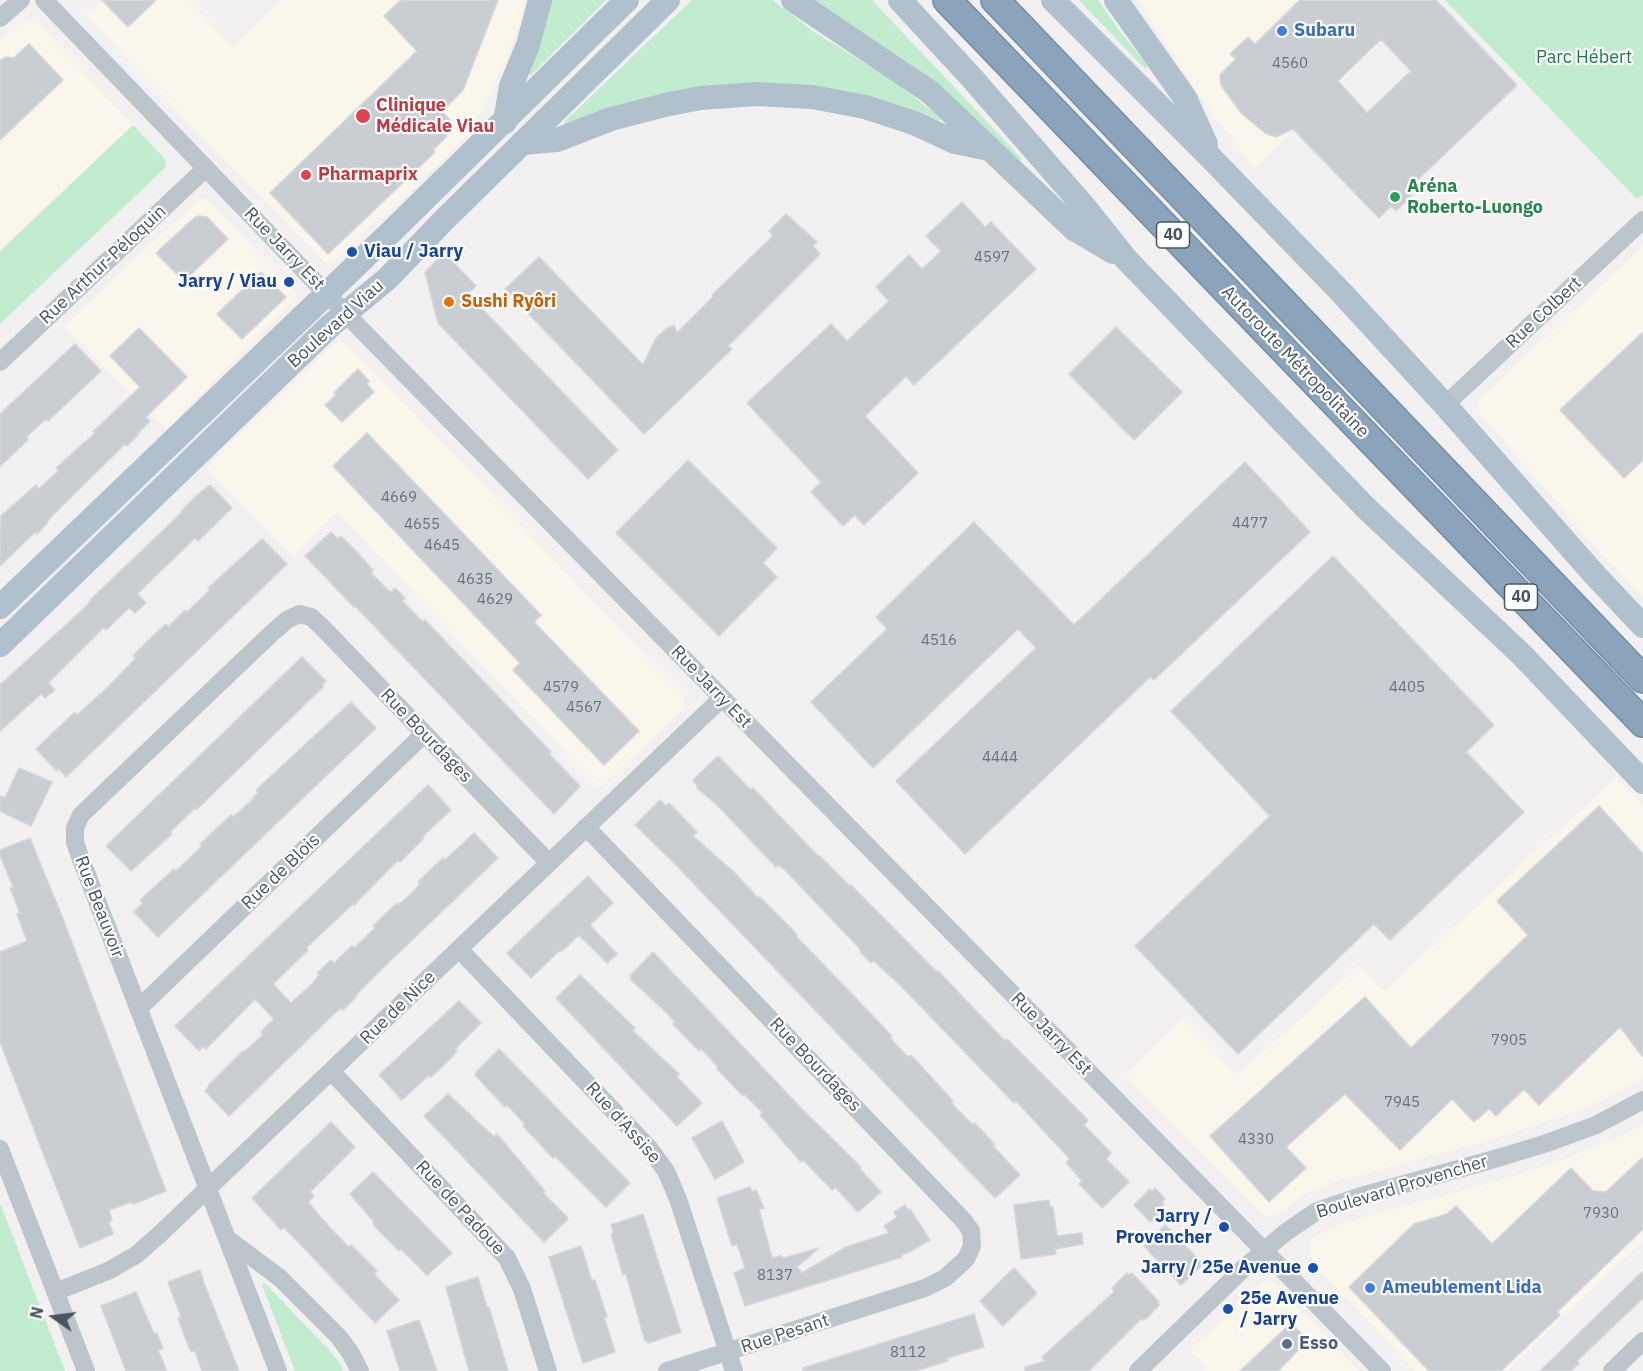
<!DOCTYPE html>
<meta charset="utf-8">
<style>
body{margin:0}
#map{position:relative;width:1643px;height:1371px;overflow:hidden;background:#f2f0f0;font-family:"IBM Plex Sans",sans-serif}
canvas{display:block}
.north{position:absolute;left:24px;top:1287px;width:60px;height:60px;-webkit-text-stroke:4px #fff;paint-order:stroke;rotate:284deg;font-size:16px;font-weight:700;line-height:24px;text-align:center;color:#49545c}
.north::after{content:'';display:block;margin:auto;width:21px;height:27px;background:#49545c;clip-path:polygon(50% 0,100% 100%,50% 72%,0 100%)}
</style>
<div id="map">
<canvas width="1643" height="1371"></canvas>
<div class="north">N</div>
</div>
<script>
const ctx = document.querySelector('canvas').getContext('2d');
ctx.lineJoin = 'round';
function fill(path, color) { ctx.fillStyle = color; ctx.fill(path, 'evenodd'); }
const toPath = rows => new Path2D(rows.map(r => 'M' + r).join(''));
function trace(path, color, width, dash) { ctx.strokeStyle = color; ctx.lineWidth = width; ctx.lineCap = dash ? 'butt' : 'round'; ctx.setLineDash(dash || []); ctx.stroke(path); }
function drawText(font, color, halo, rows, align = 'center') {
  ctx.font = font + ' "IBM Plex Sans",sans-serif'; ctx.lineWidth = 4.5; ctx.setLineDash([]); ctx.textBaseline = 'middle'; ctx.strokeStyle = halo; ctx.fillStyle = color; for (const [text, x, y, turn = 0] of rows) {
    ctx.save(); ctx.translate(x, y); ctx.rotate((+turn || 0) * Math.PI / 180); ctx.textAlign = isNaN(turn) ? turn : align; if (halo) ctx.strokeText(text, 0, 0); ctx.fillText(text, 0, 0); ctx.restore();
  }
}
fill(toPath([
 [102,0,188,0,233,47,282,0,525,0,518,28,506,59,470,133,382,218,378,218,331,264,325,263,85,15],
 [1138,0,1422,0,1255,169,1197,92],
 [23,22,37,23,133,125,0,251,0,41],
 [205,199,209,201,295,293,295,298,293,302,165,429,64,326,198,200],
 [1643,246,1643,598,1603,556,1478,411,1477,405,1480,399],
 [339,342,345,343,397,395,684,697,684,708,599,788,337,512,294,557,206,467,334,344],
 [1617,777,1643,805,1643,1078,1610,1096,1570,1114,1490,1140,1337,1181,1308,1192,1277,1214,1268,1217,1264,1216,1125,1074,1183,1018,1237,1075,1360,965,1384,991],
 [1643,1125,1643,1241,1507,1371,1415,1371,1313,1263,1310,1257,1309,1245,1314,1237,1341,1224,1501,1180,1565,1159,1618,1138],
 [1263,1282,1274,1283,1359,1371,1208,1371,1190,1350]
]), '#fbf6eb');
fill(toPath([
 [551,0,606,0,531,75,528,73],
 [692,0,773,0,814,32,892,80,941,118,939,121,903,107,830,90,566,127,564,122],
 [812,0,872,0,1022,159,1019,162,936,83,909,63],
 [1079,0,1098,0,1119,30,1148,66,1145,69],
 [1445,0,1643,0,1643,194,1637,199],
 [133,125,165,159,166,167,0,324,0,251],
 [0,1203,65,1371,0,1371],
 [265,1283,329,1350,340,1363,343,1371,295,1371,262,1285]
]), '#c2ecd0');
const building = toPath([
 [102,0,156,0,128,27,102,0],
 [401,0,498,0,463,90,442,111,450,120,440,130,447,136,433,150,435,152,328,254,270,193,417,51,384,16,401,0],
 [1300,0,1436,0,1517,85,1407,190,1412,195,1396,211,1391,206,1379,218,1293,129,1276,137,1265,133,1241,113,1221,85,1220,75,1236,59,1230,54,1248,37,1255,44,1300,0],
 [1381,39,1411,71,1367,113,1338,81,1381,39],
 [29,44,63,80,0,140,0,60,7,57,14,58,29,44],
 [962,202,985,227,991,222,1036,269,914,385,906,376,865,416,918,473,864,525,855,515,843,526,811,492,821,482,747,403,831,324,847,341,889,301,876,287,909,255,922,269,941,251,926,236,962,202],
 [786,214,817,242,813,246,820,254,728,346,732,349,644,434,505,289,539,257,643,365,656,338,666,329,674,325,677,333,713,297,712,295,773,236,769,231,786,214],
 [199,216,207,217,228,239,184,281,156,253,194,218,199,216],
 [444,253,476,286,468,294,618,450,588,479,438,323,425,272,444,253],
 [261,272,286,297,242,339,217,314,261,272],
 [1116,327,1182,392,1134,440,1069,374,1116,327],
 [139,328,187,377,146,417,150,421,138,433,139,434,127,446,125,444,59,509,47,521,48,522,37,534,35,532,0,566,1,516,36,485,39,489,59,470,56,468,95,433,93,432,140,387,110,356,139,328],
 [1643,332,1643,460,1624,478,1560,410,1643,332],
 [75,344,101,371,48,421,46,419,26,437,28,440,0,466,0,414,75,344],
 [358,369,369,381,367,384,374,392,342,422,325,405,336,395,334,393,358,369],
 [367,433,541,615,534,622,639,731,604,765,513,670,520,663,333,466,367,433],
 [688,460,777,548,763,563,777,577,719,636,616,533,688,460],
 [1245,462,1310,532,1154,680,1150,677,965,854,896,781,1036,648,1018,629,873,768,811,702,887,629,876,617,974,522,1074,625,1245,462],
 [210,485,232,508,198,541,195,538,137,594,146,603,135,613,129,608,106,630,104,627,48,683,55,690,45,698,41,694,0,731,0,685,80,612,91,601,90,600,175,519,182,512,181,511,197,495,210,485],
 [331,532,338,539,341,536,353,548,373,570,371,573,389,591,391,592,395,588,405,598,402,601,423,622,425,620,551,752,549,754,580,786,554,814,355,606,354,607,305,556,331,532],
 [262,539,287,564,66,777,58,768,57,771,36,749,75,712,77,715,108,687,136,658,133,656,154,635,166,624,168,627,185,610,187,612,210,590,208,588,262,539],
 [1333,556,1494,725,1466,752,1524,812,1390,940,1374,924,1238,1054,1135,946,1270,816,1171,711,1333,556],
 [302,657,326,681,322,685,323,687,196,810,195,808,170,832,172,834,163,842,131,871,106,846,302,657],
 [351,702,376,728,158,937,134,912,143,903,140,900,174,869,176,871,202,846,200,844,231,815,233,817,252,800,258,792,256,790,351,702],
 [718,756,751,790,753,788,819,857,820,856,850,886,851,885,937,972,938,971,1005,1041,1007,1039,1088,1120,1084,1125,1111,1153,1106,1159,1129,1182,1102,1208,1079,1184,1082,1181,1066,1162,1070,1159,1016,1101,1014,1103,901,986,874,961,871,963,860,952,861,950,785,870,778,865,776,867,717,805,697,788,698,787,693,780,718,756],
 [19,768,52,782,31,826,0,811,0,796,5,798,19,768],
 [428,785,451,810,422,837,424,838,400,862,398,860,354,905,353,904,306,948,308,950,273,984,291,1003,313,983,319,975,317,973,331,960,334,963,352,946,354,948,375,928,373,926,397,903,398,905,410,895,420,884,418,882,430,870,443,858,445,860,474,833,498,858,388,963,355,996,356,997,343,1010,341,1008,334,1014,229,1116,205,1091,209,1087,208,1086,243,1051,244,1052,263,1035,261,1032,274,1019,255,999,206,1049,203,1046,199,1051,175,1026,428,785],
 [660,800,666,806,669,803,697,832,693,836,735,873,758,898,759,896,786,923,797,935,796,936,892,1036,890,1038,908,1057,911,1055,953,1101,951,1103,973,1125,975,1123,995,1145,993,1146,1020,1175,995,1198,675,864,635,825,660,800],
 [1599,806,1643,854,1643,1057,1620,1027,1539,1105,1524,1089,1496,1116,1489,1109,1474,1122,1452,1099,1400,1150,1345,1094,1286,1147,1306,1168,1269,1202,1210,1136,1365,997,1411,1048,1528,935,1497,901,1599,806],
 [30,838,63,919,166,1191,133,1204,131,1202,109,1210,112,1220,109,1222,113,1234,80,1248,0,1042,0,952,27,941,17,914,20,913,10,888,13,887,0,855,0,850,30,838],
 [588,876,613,903,590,925,617,954,607,963,579,935,561,952,559,951,531,978,507,953,588,876],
 [653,952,801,1108,861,1167,859,1168,881,1192,858,1212,835,1187,832,1190,803,1160,801,1162,760,1115,763,1113,744,1094,743,1096,717,1069,718,1067,710,1058,701,1049,699,1051,673,1024,675,1022,666,1012,630,979,632,978,630,976,653,952],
 [580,975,635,1028,632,1030,679,1074,677,1077,702,1103,677,1126,556,998,580,975],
 [459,1001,481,1023,455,1049,457,1051,449,1060,431,1077,429,1075,402,1100,379,1075,459,1001],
 [499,1049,630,1183,606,1207,555,1156,553,1158,523,1126,525,1124,507,1105,505,1107,475,1075,477,1073,476,1072,499,1049],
 [448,1094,494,1137,497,1134,545,1191,543,1193,567,1217,568,1219,544,1242,424,1116,448,1094],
 [722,1121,744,1162,715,1179,692,1138,722,1121],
 [331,1122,355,1147,310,1192,314,1196,308,1202,330,1228,349,1247,351,1245,377,1271,374,1274,399,1300,375,1323,284,1227,281,1230,252,1198,331,1122],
 [1643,1157,1643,1229,1557,1312,1560,1315,1501,1371,1429,1371,1349,1287,1414,1224,1447,1214,1456,1206,1492,1244,1571,1168,1593,1191,1606,1192,1643,1157],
 [373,1172,452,1253,427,1275,401,1249,399,1251,380,1232,373,1224,374,1222,350,1194,373,1172],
 [750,1187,752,1192,756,1190,764,1208,759,1209,772,1258,780,1256,784,1258,819,1248,797,1267,802,1273,846,1247,889,1233,884,1226,897,1217,894,1212,905,1205,908,1210,910,1209,930,1240,909,1252,901,1255,902,1257,745,1306,734,1273,745,1268,737,1244,732,1246,717,1198,750,1187],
 [1155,1188,1165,1199,1162,1202,1164,1204,1159,1209,1161,1211,1150,1222,1134,1205,1150,1189,1152,1191,1155,1188],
 [1049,1200,1050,1207,1053,1207,1057,1236,1082,1233,1083,1244,1055,1249,1056,1254,1021,1259,1014,1205,1049,1200],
 [643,1214,681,1332,648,1343,647,1340,645,1341,626,1274,623,1275,611,1234,614,1233,611,1225,643,1214],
 [1165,1225,1203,1264,1181,1285,1144,1246,1165,1225],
 [581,1246,592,1281,595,1280,607,1317,604,1317,615,1352,583,1363,549,1257,581,1246],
 [1014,1268,1037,1293,1003,1326,980,1301,1014,1268],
 [200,1270,205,1286,239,1371,202,1371,195,1351,191,1352,183,1332,178,1318,181,1317,168,1282,200,1270],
 [1643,1271,1643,1298,1577,1361,1579,1363,1571,1371,1540,1371,1643,1271],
 [1127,1273,1129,1275,1132,1273,1159,1302,1157,1303,1159,1305,1148,1317,1143,1320,1141,1319,1089,1371,1025,1371,1025,1367,1046,1361,1042,1357,1113,1293,1114,1290,1112,1288,1127,1273],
 [478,1277,487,1308,489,1307,508,1371,469,1371,446,1287,478,1277],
 [136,1292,154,1334,157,1333,163,1349,158,1350,167,1371,126,1371,101,1306,136,1292],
 [974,1314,984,1347,947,1358,948,1361,915,1371,803,1371,803,1368,974,1314],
 [419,1320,437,1371,400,1371,387,1331,419,1320],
 [1291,1323,1308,1340,1278,1371,1240,1371,1291,1323]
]);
fill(building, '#cacdd2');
trace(building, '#d4d6db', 1.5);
const highway = toPath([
 [947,0,1643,723],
 [995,0,1643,679]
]);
trace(highway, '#768fa7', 30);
trace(toPath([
 [44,0,345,313,1382,1371],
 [0,18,21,0],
 [0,362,206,168],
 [1445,405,1643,220],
 [586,827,964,1221,971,1231,972,1246,966,1259,945,1278,925,1288,667,1371],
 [459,949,649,1148,666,1171,678,1199,734,1371],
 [138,1009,424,734],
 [331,1071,507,1258,522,1289,548,1371],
 [0,1149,86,1371],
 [229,1240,280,1278,338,1336,350,1352,360,1371],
 [55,1292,108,1271,136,1255,160,1234,722,698],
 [278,1371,79,854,75,842,75,828,81,815,273,632,287,620,299,614,311,617,322,627,549,863],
 [1138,1371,1245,1267,1286,1232,1317,1211,1358,1197,1498,1158,1547,1143,1596,1125,1643,1100],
 [1612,1371,1643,1341]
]), '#bcc5cc', 18);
trace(toPath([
 [793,0,930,92,1074,229,1113,252],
 [900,0,971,77,1087,210,1126,259,1365,507,1522,655,1643,782],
 [1053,0,1211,158,1340,291,1445,405,1594,574,1643,626],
 [1116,0,1185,98,1206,144],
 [505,122,511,86,528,45,540,0],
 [522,143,557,140,611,119,669,104,701,98,756,94,812,97,865,107,914,123,955,142,989,149],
 [0,607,392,231,627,0],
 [0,645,330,326,387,279,445,219,668,0]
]), '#b1c0cd', 24);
trace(highway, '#8ba4bb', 27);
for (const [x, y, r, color] of [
 [1282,31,6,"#3f7fe0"],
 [363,116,8,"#e0444e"],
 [306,175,6,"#e0444e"],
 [1395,197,6,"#2e9e5b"],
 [352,252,6,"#1a4fb4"],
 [289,282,6,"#1a4fb4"],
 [449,302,6,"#e8710a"],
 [1224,1227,6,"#1a4fb4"],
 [1313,1268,6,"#1a4fb4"],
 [1370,1288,6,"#3f7fe0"],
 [1228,1309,6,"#1a4fb4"],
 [1287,1344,6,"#5c6f8a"]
]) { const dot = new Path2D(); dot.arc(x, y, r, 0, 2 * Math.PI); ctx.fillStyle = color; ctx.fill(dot); trace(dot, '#fff', 2); }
drawText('15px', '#69727a', null, [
 ["4560",1290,64],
 ["4597",992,258],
 ["4669",399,498],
 ["4477",1250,524],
 ["4655",422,525],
 ["4645",442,546],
 ["4635",475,580],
 ["4629",495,600],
 ["4516",939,641],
 ["4579",561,688],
 ["4405",1407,688],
 ["4567",584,708],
 ["4444",1000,758],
 ["7905",1509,1041],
 ["7945",1402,1103],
 ["4330",1256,1140],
 ["7930",1601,1214],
 ["8137",775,1276],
 ["8112",908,1353]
]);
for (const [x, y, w] of [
 [1173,235,33],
 [1521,597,33]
]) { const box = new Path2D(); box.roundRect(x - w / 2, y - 13, w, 26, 4.5); ctx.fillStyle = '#fff'; ctx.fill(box); trace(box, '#49545c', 1.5); }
drawText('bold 16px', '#49545c', null, [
 ["40",1173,235],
 ["40",1521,597]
]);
drawText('bold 18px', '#366cbe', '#fff', [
 ["Subaru",1294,31],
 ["Ameublement Lida",1382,1288]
], 'left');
drawText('18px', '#1e7948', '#fff', [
 ["Parc Hébert",1584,58]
]);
drawText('bold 18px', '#be3a42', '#fff', [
 ["Clinique",376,106],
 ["Médicale Viau",376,127],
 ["Pharmaprix",318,175]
], 'left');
drawText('bold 18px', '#27864d', '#fff', [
 ["Aréna",1407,187],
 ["Roberto-Luongo",1407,208]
], 'left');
drawText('18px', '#49545c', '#fff', [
 ["Rue Jarry Est",284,249,46],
 ["Rue Arthur-Péloquin",103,265,-43],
 ["Rue Colbert",1544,313,-43],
 ["Boulevard Viau",336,324,-42],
 ["Autoroute Métropolitaine",1295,362,46],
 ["Rue Jarry Est",711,687,46],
 ["Rue Bourdages",426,736,46],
 ["Rue de Blois",281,872,-44],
 ["Rue Beauvoir",99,907,69],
 ["Rue de Nice",398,1008,-44],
 ["Rue Jarry Est",1051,1034,46],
 ["Rue Bourdages",815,1065,46],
 ["Rue d'Assise",623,1123,48],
 ["Boulevard Provencher",1402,1187,-17],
 ["Rue de Padoue",460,1208,47],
 ["Rue Pesant",785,1334,-18]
]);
drawText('bold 18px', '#164399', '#fff', [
 ["Viau / Jarry",364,252,"left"],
 ["Jarry / Viau",277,282],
 ["Jarry /",1212,1217],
 ["Provencher",1212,1238],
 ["Jarry / 25e Avenue",1301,1268],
 ["25e Avenue",1240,1299,"left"],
 ["/ Jarry",1240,1320,"left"]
], 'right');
drawText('bold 18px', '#c56008', '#fff', [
 ["Sushi Ryôri",461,302]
], 'left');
drawText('bold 18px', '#4e5e75', '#fff', [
 ["Esso",1299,1344]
], 'left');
</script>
